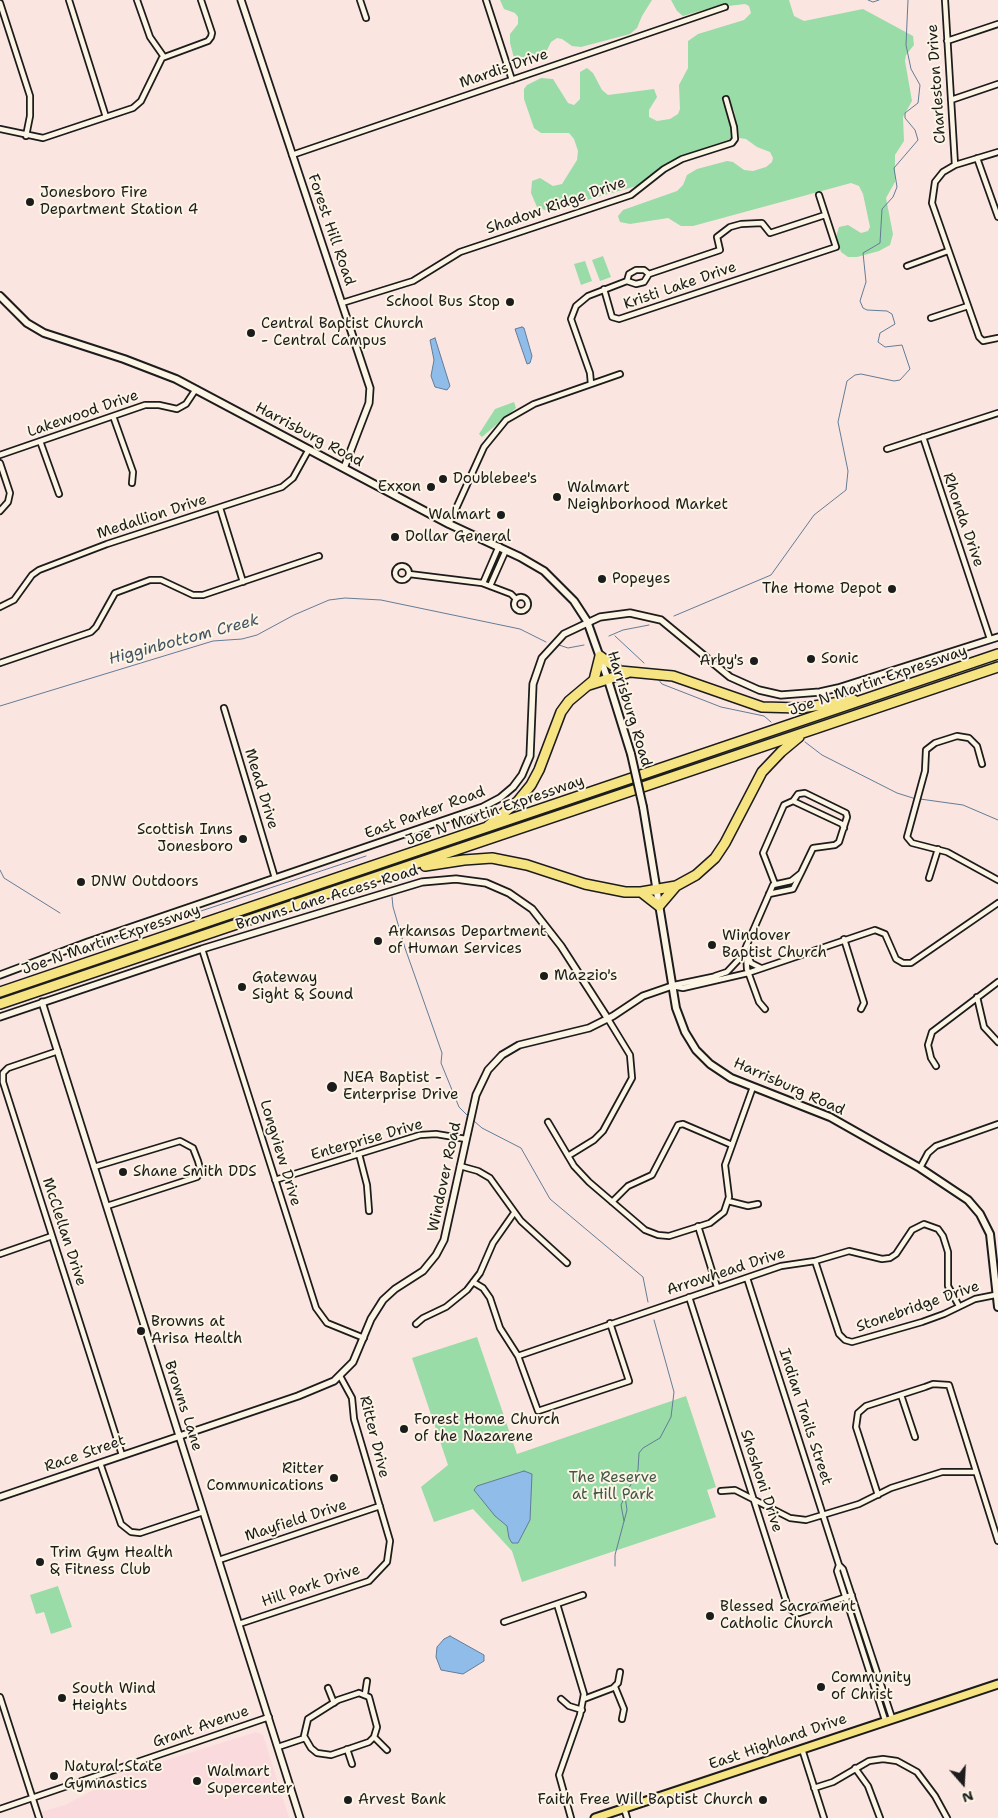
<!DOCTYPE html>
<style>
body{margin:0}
#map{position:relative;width:998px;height:1818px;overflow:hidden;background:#fbe5e0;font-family:"Shantell Sans",sans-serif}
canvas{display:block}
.north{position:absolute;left:938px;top:1758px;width:50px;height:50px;-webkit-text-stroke:4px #fcf5e5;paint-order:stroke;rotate:161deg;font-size:14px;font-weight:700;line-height:20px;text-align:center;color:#1c1c1c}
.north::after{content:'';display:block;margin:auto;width:18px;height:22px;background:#1c1c1c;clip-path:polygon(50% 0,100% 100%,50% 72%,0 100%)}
</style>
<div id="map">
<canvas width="998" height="1818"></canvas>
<div class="north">N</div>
</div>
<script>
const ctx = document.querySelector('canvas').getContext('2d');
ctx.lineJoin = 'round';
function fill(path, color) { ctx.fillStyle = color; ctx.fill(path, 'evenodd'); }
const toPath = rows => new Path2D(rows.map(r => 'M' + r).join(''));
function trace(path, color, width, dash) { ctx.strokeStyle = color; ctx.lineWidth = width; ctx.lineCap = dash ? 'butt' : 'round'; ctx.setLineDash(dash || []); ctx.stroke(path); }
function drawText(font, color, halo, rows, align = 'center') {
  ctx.font = font + ' "Shantell Sans",sans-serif'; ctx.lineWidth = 4; ctx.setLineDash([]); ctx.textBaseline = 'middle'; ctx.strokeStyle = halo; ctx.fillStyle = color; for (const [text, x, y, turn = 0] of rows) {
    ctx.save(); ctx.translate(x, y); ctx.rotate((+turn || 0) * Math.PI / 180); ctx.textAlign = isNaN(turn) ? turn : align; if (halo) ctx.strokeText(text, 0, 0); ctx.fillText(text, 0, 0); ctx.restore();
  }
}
fill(toPath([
 [256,1732,263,1735,289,1818,42,1818,41,1812,65,1805,126,1773]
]), '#fadadd');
fill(toPath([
 [500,0,652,0,642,16,637,28,630,34,581,47,572,46,562,39,557,38,551,42,544,56,524,63,514,58,510,43,510,34,518,24,518,17,515,13,504,9],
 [671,0,789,0,794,16,804,21,863,9,913,36,914,45,906,55,905,61,912,101,903,117,904,141,895,155,895,182,886,198,893,234,890,245,879,251,857,257,848,257,841,252,836,237,839,227,848,225,861,233,868,231,870,227,863,194,859,186,851,183,693,226,681,226,668,218,630,224,620,222,618,216,623,210,677,191,683,185,687,175,697,169,727,161,733,162,744,170,753,171,766,167,772,162,773,158,770,152,757,147,746,139,739,138,734,111,726,95,722,99,731,127,731,139,681,156,662,166,640,185,555,209,545,210,537,207,531,193,532,181,540,178,553,186,562,184,577,160,578,151,574,139,569,133,541,133,534,128,524,99,524,89,527,85,541,78,553,79,568,103,574,105,580,99,580,72,587,68,593,73,602,90,608,95,654,89,657,97,649,110,649,117,657,121,670,119,678,114,680,109,679,85,688,68,688,41,698,34,744,20,751,13,749,6,745,4,728,6,724,4,683,16,677,11],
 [603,256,611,277,600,281,592,260],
 [585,261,592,281,581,285,574,264],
 [514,402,516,408,482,437,479,434,495,409],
 [477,1337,517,1454,686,1396,716,1487,707,1490,716,1517,522,1582,512,1551,473,1509,434,1522,421,1487,448,1465,412,1358],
 [58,1586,72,1627,51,1634,44,1612,36,1614,30,1595]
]), '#99dca7');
const water = toPath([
 [522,327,524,328,532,356,530,363,527,364,515,329,522,327],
 [435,338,450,386,447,390,435,387,431,376,434,360,430,340,435,338],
 [524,1471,532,1474,530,1520,518,1543,512,1543,509,1538,507,1526,495,1516,474,1490,477,1486,524,1471],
 [450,1636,484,1655,484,1661,463,1674,441,1670,436,1657,437,1647,444,1639,450,1636]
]);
fill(water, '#90bce9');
trace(water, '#627c97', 1);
trace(toPath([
 [868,0,873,2,879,0],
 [674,616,771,575,814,515,846,490,848,471,838,422,847,381,855,375,861,374,894,381,900,380,910,369,902,345,885,347,878,342,880,333,895,324,892,314,887,311,867,310,863,308,860,301,866,282,863,253,880,243,882,209,893,197,897,187,894,168,918,140,915,130,905,118,905,113,918,103,920,85,911,69,906,45,908,0],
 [609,636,623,630,649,625],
 [615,636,644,663],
 [559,645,568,648,584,645],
 [658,679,662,684,721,707,764,716,771,722],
 [0,706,213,641,242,639,257,635,294,615,329,600,345,598,381,600,520,629,546,642],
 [805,742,822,755,897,793,916,799],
 [920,799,963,805,998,820],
 [0,870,4,878,60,913],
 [392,897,393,907,405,948,442,1053,441,1063,459,1107,468,1116],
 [111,941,366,856],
 [474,1121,482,1128,521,1148,550,1199,643,1277,648,1302],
 [624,1521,621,1505,625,1496],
 [615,1566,615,1555,627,1510,625,1496,638,1470,639,1453,643,1448,660,1438,671,1417,674,1392,654,1320]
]), '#627c97', 1);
const minor = toPath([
 [69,0,106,117],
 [137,0,150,37,164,57],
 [360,0,366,18],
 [486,0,512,80],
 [945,0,955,165],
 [0,3,30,96,30,116,26,136],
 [947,41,998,24],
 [951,100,998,84],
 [0,129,43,138,133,108,141,101,162,58,208,41,211,37,212,33,201,0],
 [998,152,955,165,943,172,935,182,932,203,979,337,983,341,998,338],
 [292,155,725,7],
 [977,158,998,217],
 [907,266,948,251],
 [627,281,629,274,636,270,644,270,649,274],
 [604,289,612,317,619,319,836,247,819,195],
 [342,303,413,281,460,252,631,195,664,169,682,159,732,143,735,139,734,127,726,99],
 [931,318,968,306],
 [591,384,590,373,571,319,576,306,588,296,627,281,636,284,644,282,649,274,720,250,717,237,730,227,741,224,762,223,770,233,825,215],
 [113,416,133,472,132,483],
 [923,437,990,639],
 [40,441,59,494],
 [887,449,998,413],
 [0,455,145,405,159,405,177,409,186,404,196,389],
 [0,463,10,493,8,502,0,511],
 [220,508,243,582],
 [449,524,484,447,506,420,534,404,620,374],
 '395 573a7 7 0 1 1 14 0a7 7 0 1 1-14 0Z',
 [409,574,482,583,511,594,516,599],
 [483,583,499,546],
 [490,586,506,550],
 '514 604a7 7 0 1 1 14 0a7 7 0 1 1-14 0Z',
 [0,607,14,600,32,575,39,570,107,544,282,487,293,478,309,449],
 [0,663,91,632,96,627,115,593,150,580,161,580,193,595,203,595,319,556],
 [224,708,275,878],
 [982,764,977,746,969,738,957,736,935,743,926,750,925,771,907,837,912,843,947,852,998,880],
 [929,878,938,849],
 [775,884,763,853,784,805,793,801,842,824,844,828],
 [769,894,793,889,801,873],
 [844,939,864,1003,861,1009],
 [202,949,316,1308,327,1323,364,1338],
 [746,951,747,969,759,1002,765,1009],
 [747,954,751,963,761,968],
 [715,976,727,972,742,956,773,885,791,881,801,873,813,848,835,845,839,842,847,817,846,813,805,793,798,794,793,801],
 [674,985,717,976],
 [672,986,683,988,748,973,875,930,885,934,896,959,903,963,911,963,998,903],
 [977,997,984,1027,998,1042],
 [58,1051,8,1068,3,1073,3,1082,122,1455],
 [936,1066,931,1058,928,1045,932,1032,998,982],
 [548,1122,574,1166,589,1182,645,1230,658,1235,669,1236,710,1223,724,1212,729,1197,725,1165,753,1087],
 [359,1154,367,1185,369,1211],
 [568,1156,594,1140,603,1131,632,1078,630,1055,608,1019],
 [460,1166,478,1171,490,1178,521,1221,567,1263],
 [94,1167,180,1141,193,1148,198,1161,201,1172,197,1177,107,1206],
 [920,1168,928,1153,936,1146,998,1124],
 [275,1180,420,1135,436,1134,466,1139],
 [728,1201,748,1206,758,1204],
 [612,1202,628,1186,652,1175,678,1125,683,1124,732,1145],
 [698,1226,717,1287],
 [0,1254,52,1236],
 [815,1261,839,1334,845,1340,852,1342,922,1322,944,1314,975,1299,995,1295],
 [747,1278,839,1565,837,1571,885,1720],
 [473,1282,483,1288,490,1298,500,1328,518,1356,538,1411,629,1381,610,1323],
 [689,1297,788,1607,794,1612,799,1613,852,1595],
 [416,1324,423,1318,446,1307,467,1290,480,1273,493,1243,514,1213],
 [518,1356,781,1266,815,1261,849,1251,882,1259,890,1258,896,1254,912,1230,924,1224,938,1229,943,1236,948,1252,948,1286,959,1306],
 [901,1395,915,1437],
 [100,1463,121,1524,131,1532,140,1533,203,1512],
 [721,1491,735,1490,790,1518,806,1520,859,1504,891,1488,942,1472,976,1472],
 [878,1495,856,1427,858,1413,866,1406,925,1387,933,1384,949,1385,998,1541],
 [219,1560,380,1506],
 [839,1565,843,1569,892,1718],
 [557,1604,584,1694,580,1715,559,1775,571,1818],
 [504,1622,583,1595],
 [239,1624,369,1581,387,1562,390,1541,354,1419,352,1398,340,1376],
 [615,1687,624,1709,622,1719],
 [328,1688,334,1703],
 [359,1693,369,1697,377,1727,374,1737,369,1742,331,1755,317,1753,311,1748,304,1736,308,1719,338,1700,359,1693],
 [365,1694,367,1681],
 [0,1697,39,1818],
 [561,1699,569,1706,582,1710],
 [584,1699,613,1688,618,1683,620,1672],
 [374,1737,387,1750],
 [278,1747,305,1738],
 [347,1749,352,1764],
 [802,1749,824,1818],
 [855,1768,868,1786,880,1818],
 [814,1788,833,1782,869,1761,883,1759,897,1761,917,1772,935,1796,947,1818],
 [624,1808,627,1818],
 [0,1809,269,1717]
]);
const tertiary = toPath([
 [241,0,370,388,369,403,344,468],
 [0,975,88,942,483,807,500,798,513,787,522,775,530,756,533,684,542,658,564,634,600,617,630,613,661,620,730,677,759,690,781,695,820,692,838,688,998,637],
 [42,1002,300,1818],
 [0,1017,202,949,379,895,422,882,456,879,486,883,509,893,532,909,561,946,608,1019],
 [0,1497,298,1396,334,1381,353,1362,371,1319,383,1300,395,1289,423,1271,436,1255,444,1240,476,1095,488,1070,502,1055,519,1045,589,1028,613,1016,643,996,672,986]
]);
const secondary = toPath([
 [0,296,27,323,44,333,124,359,176,379,449,524,520,557,544,571,574,601,587,621,608,680,631,754],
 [643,807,676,1008,685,1032,696,1050,710,1064,731,1078,830,1117,920,1168,968,1200,980,1214,990,1234,998,1307]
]);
const primary = toPath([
 [595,1818,998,1684]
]);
const motorway = toPath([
 [600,656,620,671,673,676,762,707,801,708,854,700],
 [589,685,627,673],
 [488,826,518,801,531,785,539,770,561,712,569,701,594,680,600,656],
 [425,866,464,860,492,858,527,865,585,884,625,892,641,892,676,886,696,875,715,858,725,843,762,772,781,752,799,737],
 [641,892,659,906,676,886],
 [0,992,998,654],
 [0,1004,998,667]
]);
trace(minor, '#1c1c1c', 8);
trace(tertiary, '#1c1c1c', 9);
trace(secondary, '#1c1c1c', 10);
trace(primary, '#1c1c1c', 11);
trace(motorway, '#1c1c1c', 12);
trace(minor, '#fcf5e5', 4.5);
trace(tertiary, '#fcf5e5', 5.5);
trace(secondary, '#fcf5e5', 6);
trace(primary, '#f6e381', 7);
trace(motorway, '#f6e381', 9);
const secondaryBridge = toPath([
 [631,754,643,807]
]);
trace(secondaryBridge, '#1c1c1c', 10, []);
trace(secondaryBridge, '#fcf5e5', 6);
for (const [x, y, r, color] of [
 [30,202,5,"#1c1c1c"],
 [510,302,5,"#1c1c1c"],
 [251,333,5,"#1c1c1c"],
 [443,479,5,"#1c1c1c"],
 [431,487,5,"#1c1c1c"],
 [557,497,5,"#1c1c1c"],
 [501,515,5,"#1c1c1c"],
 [395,537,5,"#1c1c1c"],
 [602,579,5,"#1c1c1c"],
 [892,589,5,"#1c1c1c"],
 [811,659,5,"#1c1c1c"],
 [754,661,5,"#1c1c1c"],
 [243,839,5,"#1c1c1c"],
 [81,882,5,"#1c1c1c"],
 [378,941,5,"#1c1c1c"],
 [712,945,5,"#1c1c1c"],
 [544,976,5,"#1c1c1c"],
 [242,987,5,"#1c1c1c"],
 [332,1087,6,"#1c1c1c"],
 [123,1172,5,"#1c1c1c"],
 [141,1331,5,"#1c1c1c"],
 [404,1429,5,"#1c1c1c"],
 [334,1478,5,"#1c1c1c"],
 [40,1562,5,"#1c1c1c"],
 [710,1616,5,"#1c1c1c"],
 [821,1687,5,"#1c1c1c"],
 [62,1698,5,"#1c1c1c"],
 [54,1776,5,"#1c1c1c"],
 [197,1781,5,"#1c1c1c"],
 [348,1800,5,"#1c1c1c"],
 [763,1800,5,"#1c1c1c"]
]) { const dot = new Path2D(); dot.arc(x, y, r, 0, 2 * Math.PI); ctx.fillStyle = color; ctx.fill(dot); trace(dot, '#fcf5e5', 2); }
drawText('15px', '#1c1c1c', '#fcf5e5', [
 ["Mardis Drive",504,69,-19],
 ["Charleston Drive",937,84,-94],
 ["Shadow Ridge Drive",556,206,-19],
 ["Forest Hill Road",331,230,71],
 ["Kristi Lake Drive",680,286,-19],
 ["Lakewood Drive",83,414,-19],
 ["Harrisburg Road",309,435,28],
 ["Medallion Drive",152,517,-18],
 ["Rhonda Drive",963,520,71],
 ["Joe N Martin Expressway",878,681,-19],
 ["Harrisburg Road",629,709,73],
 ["Mead Drive",261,789,73],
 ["Joe N Martin Expressway",495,811,-19],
 ["East Parker Road",425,813,-20],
 ["Browns Lane Access Road",327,898,-17],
 ["Joe N Martin Expressway",111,940,-19],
 ["Harrisburg Road",789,1087,24],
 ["Enterprise Drive",367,1140,-16],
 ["Longview Drive",280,1153,73],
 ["Windover Road",445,1177,-78],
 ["McClellan Drive",64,1232,72],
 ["Arrowhead Drive",726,1272,-18],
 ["Stonebridge Drive",918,1307,-19],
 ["Browns Lane",183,1406,72],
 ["Indian Trails Street",805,1417,72],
 ["Ritter Drive",374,1437,76],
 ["Race Street",85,1454,-19],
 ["Shoshoni Drive",761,1481,72],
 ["Mayfield Drive",296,1521,-18],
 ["Hill Park Drive",311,1586,-19],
 ["Grant Avenue",201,1727,-19],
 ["East Highland Drive",778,1742,-19]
]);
drawText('15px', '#1c1c1c', '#fcf5e5', [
 ["Jonesboro Fire",40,193],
 ["Department Station 4",40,210],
 ["School Bus Stop",500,302,"right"],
 ["Central Baptist Church",261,324],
 ["- Central Campus",261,341],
 ["Doublebee's",453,479],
 ["Exxon",421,487,"right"],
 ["Walmart",567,488],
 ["Neighborhood Market",567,505],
 ["Walmart",491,515,"right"],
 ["Dollar General",405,537],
 ["Popeyes",612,579],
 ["The Home Depot",882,589,"right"],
 ["Sonic",821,659],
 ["Arby's",744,661,"right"],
 ["Scottish Inns",233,830,"right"],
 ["Jonesboro",233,847,"right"],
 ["DNW Outdoors",91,882],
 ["Arkansas Department",388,932],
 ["of Human Services",388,949],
 ["Windover",722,936],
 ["Baptist Church",722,953],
 ["Mazzio's",554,976],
 ["Gateway",252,978],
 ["Sight & Sound",252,995],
 ["NEA Baptist -",343,1078],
 ["Enterprise Drive",343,1095],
 ["Shane Smith DDS",133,1172],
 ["Browns at",151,1322],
 ["Arisa Health",151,1339],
 ["Forest Home Church",414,1420],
 ["of the Nazarene",414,1437],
 ["Ritter",324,1469,"right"],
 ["Communications",324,1486,"right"],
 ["Trim Gym Health",50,1553],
 ["& Fitness Club",50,1570],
 ["Blessed Sacrament",720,1607],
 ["Catholic Church",720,1624],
 ["Community",831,1678],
 ["of Christ",831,1695],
 ["South Wind",72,1689],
 ["Heights",72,1706],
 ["Natural State",64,1767],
 ["Gymnastics",64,1784],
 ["Walmart",207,1772],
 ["Supercenter",207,1789],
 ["Arvest Bank",358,1800],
 ["Faith Free Will Baptist Church",753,1800,"right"]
], 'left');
drawText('15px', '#425646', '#fcf5e5', [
 ["The Reserve",613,1478],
 ["at Hill Park",613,1495]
]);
drawText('italic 16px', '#455464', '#fcf5e5', [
 ["Higginbottom Creek",184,640,-15]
]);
</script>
